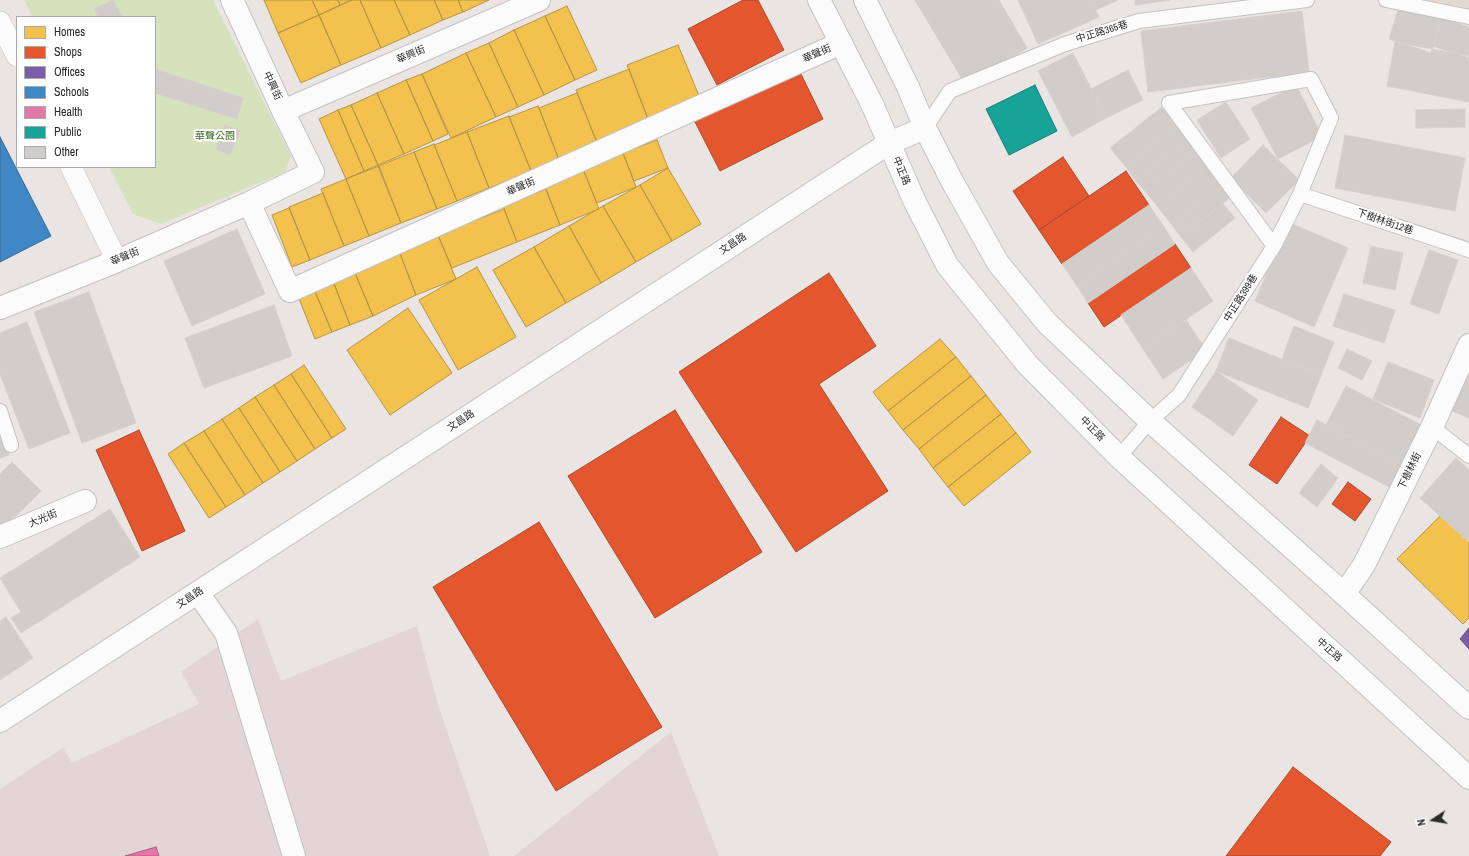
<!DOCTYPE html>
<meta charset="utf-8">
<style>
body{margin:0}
#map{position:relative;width:1469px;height:856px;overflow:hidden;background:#eae4e2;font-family:"Archivo Narrow",sans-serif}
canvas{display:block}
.legend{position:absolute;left:16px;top:16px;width:140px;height:152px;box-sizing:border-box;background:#fff;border:1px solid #aaa;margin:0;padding:5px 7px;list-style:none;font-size:12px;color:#2b2b2b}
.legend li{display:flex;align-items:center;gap:8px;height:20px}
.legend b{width:20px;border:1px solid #aaa}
.north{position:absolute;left:1413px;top:800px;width:40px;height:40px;-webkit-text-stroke:3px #fff;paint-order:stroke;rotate:258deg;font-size:11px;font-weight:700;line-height:16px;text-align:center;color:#2b2b2b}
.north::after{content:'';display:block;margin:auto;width:14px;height:18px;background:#2b2b2b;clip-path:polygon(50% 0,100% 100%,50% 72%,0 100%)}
</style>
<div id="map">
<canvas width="1469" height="856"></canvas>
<ul class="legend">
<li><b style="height:11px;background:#f2c14e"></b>Homes</li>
<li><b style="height:11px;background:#e4572e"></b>Shops</li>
<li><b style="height:11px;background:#7b5ea7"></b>Offices</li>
<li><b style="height:11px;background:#3f88c5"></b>Schools</li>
<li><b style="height:11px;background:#e377a8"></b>Health</li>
<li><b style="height:11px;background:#17a398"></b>Public</li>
<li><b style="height:11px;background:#d0cdcb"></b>Other</li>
</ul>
<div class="north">N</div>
</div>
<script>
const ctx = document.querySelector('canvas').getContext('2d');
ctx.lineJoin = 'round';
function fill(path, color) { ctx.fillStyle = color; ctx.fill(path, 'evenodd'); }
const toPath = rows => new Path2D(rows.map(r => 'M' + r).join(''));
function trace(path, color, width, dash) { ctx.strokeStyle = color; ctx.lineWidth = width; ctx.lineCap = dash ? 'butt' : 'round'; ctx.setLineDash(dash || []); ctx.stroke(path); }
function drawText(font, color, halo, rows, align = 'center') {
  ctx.font = font + ' "Archivo Narrow","Noto Sans TC",sans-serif'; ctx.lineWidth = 4; ctx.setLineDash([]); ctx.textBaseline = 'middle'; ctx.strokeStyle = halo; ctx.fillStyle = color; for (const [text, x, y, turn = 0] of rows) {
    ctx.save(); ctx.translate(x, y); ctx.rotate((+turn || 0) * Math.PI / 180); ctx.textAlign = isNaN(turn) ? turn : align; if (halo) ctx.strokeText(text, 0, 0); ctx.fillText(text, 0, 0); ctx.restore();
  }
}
fill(toPath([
 [1421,0,1469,0,1469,12]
]), '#e4d9d0');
fill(toPath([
 [258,619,281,681,417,626,438,705,490,856,0,856,0,789,63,748,72,763,199,704,181,672],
 [671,732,719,856,514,856]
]), '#e3d5d7');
fill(toPath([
 [24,0,213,0,291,156,285,172,161,224,133,214,109,167,155,167,155,17,33,17]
]), '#d5e2bc');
const homes = toPath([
 [264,0,312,0,319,15,278,33,264,0],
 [312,0,338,0,340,5,319,15,312,0],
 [338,0,352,0,340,5,338,0],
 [352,0,360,0,381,48,341,65,319,15,352,0],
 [360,0,394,0,410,35,381,48,360,0],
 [394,0,434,0,443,20,410,35,394,0],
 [434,0,458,0,463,12,443,20,434,0],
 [458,0,489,0,463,12,458,0],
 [567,6,597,70,575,80,545,16,567,6],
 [319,15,341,65,301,83,278,33,319,15],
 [545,16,575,80,544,95,514,30,545,16],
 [514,30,544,95,518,107,489,43,514,30],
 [489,43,518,107,496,117,466,53,489,43],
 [678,45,702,103,650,124,627,65,678,45],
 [466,53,496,117,451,138,422,74,466,53],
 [629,69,650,124,598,145,576,90,629,69],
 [422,74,448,134,433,141,406,80,422,74],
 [406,80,433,141,404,154,377,93,406,80],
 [377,93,404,154,378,165,351,105,377,93],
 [577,93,598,145,559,160,539,108,577,93],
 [351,105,378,165,364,171,338,110,351,105],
 [538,106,559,160,531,171,509,117,538,106],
 [338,110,364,171,346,179,319,119,338,110],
 [509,116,531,171,489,188,467,132,509,116],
 [467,132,489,188,457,201,434,145,467,132],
 [657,140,668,168,634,181,623,153,657,140],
 [434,144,457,201,437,209,414,152,434,144],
 [414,152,437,209,401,223,378,166,414,152],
 [623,153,636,187,597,203,583,169,623,153],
 [379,166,401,223,369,236,346,179,379,166],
 [668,168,701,224,672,241,640,185,668,168],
 [583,169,599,209,560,225,544,185,583,169],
 [346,179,369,236,344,246,321,189,346,179],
 [640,185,672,241,636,262,603,206,640,185],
 [546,189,560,225,517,242,503,206,546,189],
 [323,193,344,246,310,260,289,207,323,193],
 [603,206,636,262,601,283,569,226,603,206],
 [289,208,310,260,292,267,272,215,289,208],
 [504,209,517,242,452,268,438,235,504,209],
 [569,226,601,283,566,303,534,247,569,226],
 [438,235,456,279,416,295,399,251,438,235],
 [534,247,566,303,526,327,493,270,534,247],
 [399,251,416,295,373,316,355,273,399,251],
 [477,267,516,337,458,370,419,300,477,267],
 [355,273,373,316,350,325,333,281,355,273],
 [333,281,350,325,332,332,314,289,333,281],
 [314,289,332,332,315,339,298,296,314,289],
 [408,308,452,373,390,415,347,350,408,308],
 [940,339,956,357,888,411,873,392,940,339],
 [956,357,971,376,903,430,888,411,956,357],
 [304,365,346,429,332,438,291,374,304,365],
 [291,374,332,438,315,449,274,385,291,374],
 [971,376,986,395,919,449,903,430,971,376],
 [274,385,315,449,297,461,255,397,274,385],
 [986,395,1001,414,933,468,919,449,986,395],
 [255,397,297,461,280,472,239,408,255,397],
 [239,408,280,472,263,483,222,419,239,408],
 [1001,414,1016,433,948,487,933,468,1001,414],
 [222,419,263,483,245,495,204,431,222,419],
 [204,431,245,495,226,507,184,443,204,431],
 [1016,433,1031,452,964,506,948,487,1016,433],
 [184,443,226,507,209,518,168,454,184,443],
 [1443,513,1469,538,1469,618,1463,624,1397,559,1443,513]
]);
fill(homes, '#f2c14e');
trace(homes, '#b69444', 1);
const shops = toPath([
 [743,0,758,0,784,50,717,85,688,29,743,0],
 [798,68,823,119,720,171,694,120,798,68],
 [1063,157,1089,196,1039,230,1013,191,1063,157],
 [1126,171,1149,205,1062,264,1039,230,1126,171],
 [1175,244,1191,268,1104,327,1088,303,1175,244],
 [829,273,876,346,819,384,888,491,796,552,679,372,829,273],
 [675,410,762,552,655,618,568,476,675,410],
 [1281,417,1310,436,1277,484,1249,465,1281,417],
 [139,430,185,531,142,551,96,450,139,430],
 [1348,482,1371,499,1355,521,1332,504,1348,482],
 [539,522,662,727,556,791,433,587,539,522],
 [1293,767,1391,842,1380,856,1226,856,1293,767]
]);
fill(shops, '#e4572e');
trace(shops, '#ac4a2d', 1);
const offices = toPath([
 [1469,628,1469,649,1460,639,1469,628]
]);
fill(offices, '#7b5ea7');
trace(offices, '#634f82', 1);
const schools = toPath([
 [0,137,51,236,0,262,0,137]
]);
fill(schools, '#3f88c5');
trace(schools, '#396c97', 1);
const health = toPath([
 [156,847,159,856,125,856,156,847]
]);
fill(health, '#e377a8');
trace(health, '#ac6082', 1);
const public = toPath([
 [1035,85,1057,131,1009,155,986,109,1035,85]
]);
fill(public, '#17a398');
trace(public, '#1d7f77', 1);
const building = toPath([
 [113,0,122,17,98,17,94,9,113,0],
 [915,0,999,0,1027,48,965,84,915,0],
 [1018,0,1091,0,1099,17,1038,44,1018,0],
 [1091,0,1118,0,1096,10,1091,0],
 [1135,0,1170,0,1135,5,1135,0],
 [1400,4,1442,18,1431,53,1389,39,1400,4],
 [1302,11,1309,72,1148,92,1141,31,1302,11],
 [1442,18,1469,27,1469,58,1433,46,1442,18],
 [1395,42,1469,56,1469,102,1387,86,1395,42],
 [1073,53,1106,118,1072,137,1038,71,1073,53],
 [155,69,243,98,237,119,155,93,155,69],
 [1128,70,1143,100,1106,118,1091,89,1128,70],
 [1296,85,1322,136,1278,159,1251,108,1296,85],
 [1226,102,1250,139,1221,158,1197,120,1226,102],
 [1162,107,1177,126,1126,167,1110,148,1162,107],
 [1465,109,1465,127,1416,128,1416,110,1465,109],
 [225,125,240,131,230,155,216,149,225,125],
 [1177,126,1188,140,1136,181,1126,167,1177,126],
 [1345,135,1465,158,1455,211,1335,188,1345,135],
 [1188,140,1196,150,1145,191,1136,181,1188,140],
 [1263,145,1299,180,1266,213,1231,178,1263,145],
 [1196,150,1208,166,1157,206,1145,191,1196,150],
 [1208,166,1223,184,1172,225,1157,206,1208,166],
 [1223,184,1232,196,1181,237,1172,225,1223,184],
 [1223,204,1235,218,1193,252,1181,237,1223,204],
 [1149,205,1164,227,1077,286,1062,264,1149,205],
 [1288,222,1348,248,1314,327,1255,301,1288,222],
 [1164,227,1175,244,1088,303,1077,286,1164,227],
 [237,229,265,294,192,326,164,261,237,229],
 [1371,246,1403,253,1395,290,1363,283,1371,246],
 [1429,250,1458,260,1439,314,1410,304,1429,250],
 [1191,268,1213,301,1143,349,1121,315,1191,268],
 [89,292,136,423,82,443,34,312,89,292],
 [1344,294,1395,310,1384,343,1333,326,1344,294],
 [274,305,292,356,204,388,185,338,274,305],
 [1186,320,1206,350,1163,379,1143,349,1186,320],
 [27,322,70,433,29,449,0,374,0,333,27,322],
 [1294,326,1334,342,1321,375,1282,359,1294,326],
 [1229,338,1321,375,1308,408,1216,371,1229,338],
 [1347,349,1372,361,1362,380,1338,368,1347,349],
 [1388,362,1434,380,1420,418,1373,399,1388,362],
 [1469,370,1469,418,1450,410,1469,370],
 [1216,371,1258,400,1233,436,1192,407,1216,371],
 [1346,386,1423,426,1403,465,1326,425,1346,386],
 [1317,420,1403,465,1391,488,1305,443,1317,420],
 [0,429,9,455,0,458,0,429],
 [1456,458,1469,470,1469,542,1420,498,1456,458],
 [12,462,41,491,4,528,0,523,0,474,12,462],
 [1321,464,1338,478,1317,507,1299,493,1321,464],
 [110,509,140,557,21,633,11,618,21,612,0,578,110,509],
 [6,617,33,658,0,680,0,621,6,617]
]);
fill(building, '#d0cdcb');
trace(building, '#d5d0ce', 1);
const service = toPath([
 [1386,0,1469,17],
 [925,128,950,91,1065,44,1139,21,1307,0],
 [1300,194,1469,250],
 [0,411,11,445],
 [1432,427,1469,456],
 [1119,457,1150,421,1179,395,1274,246,1300,194,1331,118,1311,79,1169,103,1274,246]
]);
const pedestrian = toPath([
 [0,22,17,56],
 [71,167,117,261]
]);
const minor = toPath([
 [283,111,539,0],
 [249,203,290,291,841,43],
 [0,308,117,261,249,203,313,172,283,111,232,0],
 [0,537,85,501],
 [198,593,226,633,294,856],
 [1344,594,1364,565,1432,427,1469,345],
 [0,721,889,143,925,128]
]);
const secondary = toPath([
 [819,0,872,104,914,200,947,265,1027,364,1119,457,1469,778],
 [865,0,908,87,925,128,952,181,998,263,1047,323,1150,421,1344,594,1469,708]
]);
trace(service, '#c3c2c3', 16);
trace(pedestrian, '#c3c2c3', 22);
trace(minor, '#c3c2c3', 24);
trace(secondary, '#c3c2c3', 24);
trace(service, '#fcfbfb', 14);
trace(pedestrian, '#fcfbfb', 21);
trace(minor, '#fcfbfb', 22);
trace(secondary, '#fcfbfb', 22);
drawText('10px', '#2b2b2b', '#fff', [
 ["中正路365巷",1102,32,-17],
 ["華聲街",817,54,-24],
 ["華興街",411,55,-23],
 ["中興街",272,86,65],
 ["中正路",901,171,67],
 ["華聲街",521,187,-24],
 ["下樹林街12巷",1385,222,19],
 ["文昌路",733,244,-33],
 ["華聲街",125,257,-23],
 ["中正路399巷",1241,298,-58],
 ["文昌路",461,421,-33],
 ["中正路",1092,429,45],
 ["下樹林街",1410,471,-64],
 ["大光街",43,519,-23],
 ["文昌路",190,598,-33],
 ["中正路",1329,650,42]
]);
drawText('10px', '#3c671d', '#fff', [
 ["華聲公園",215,136]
]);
</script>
